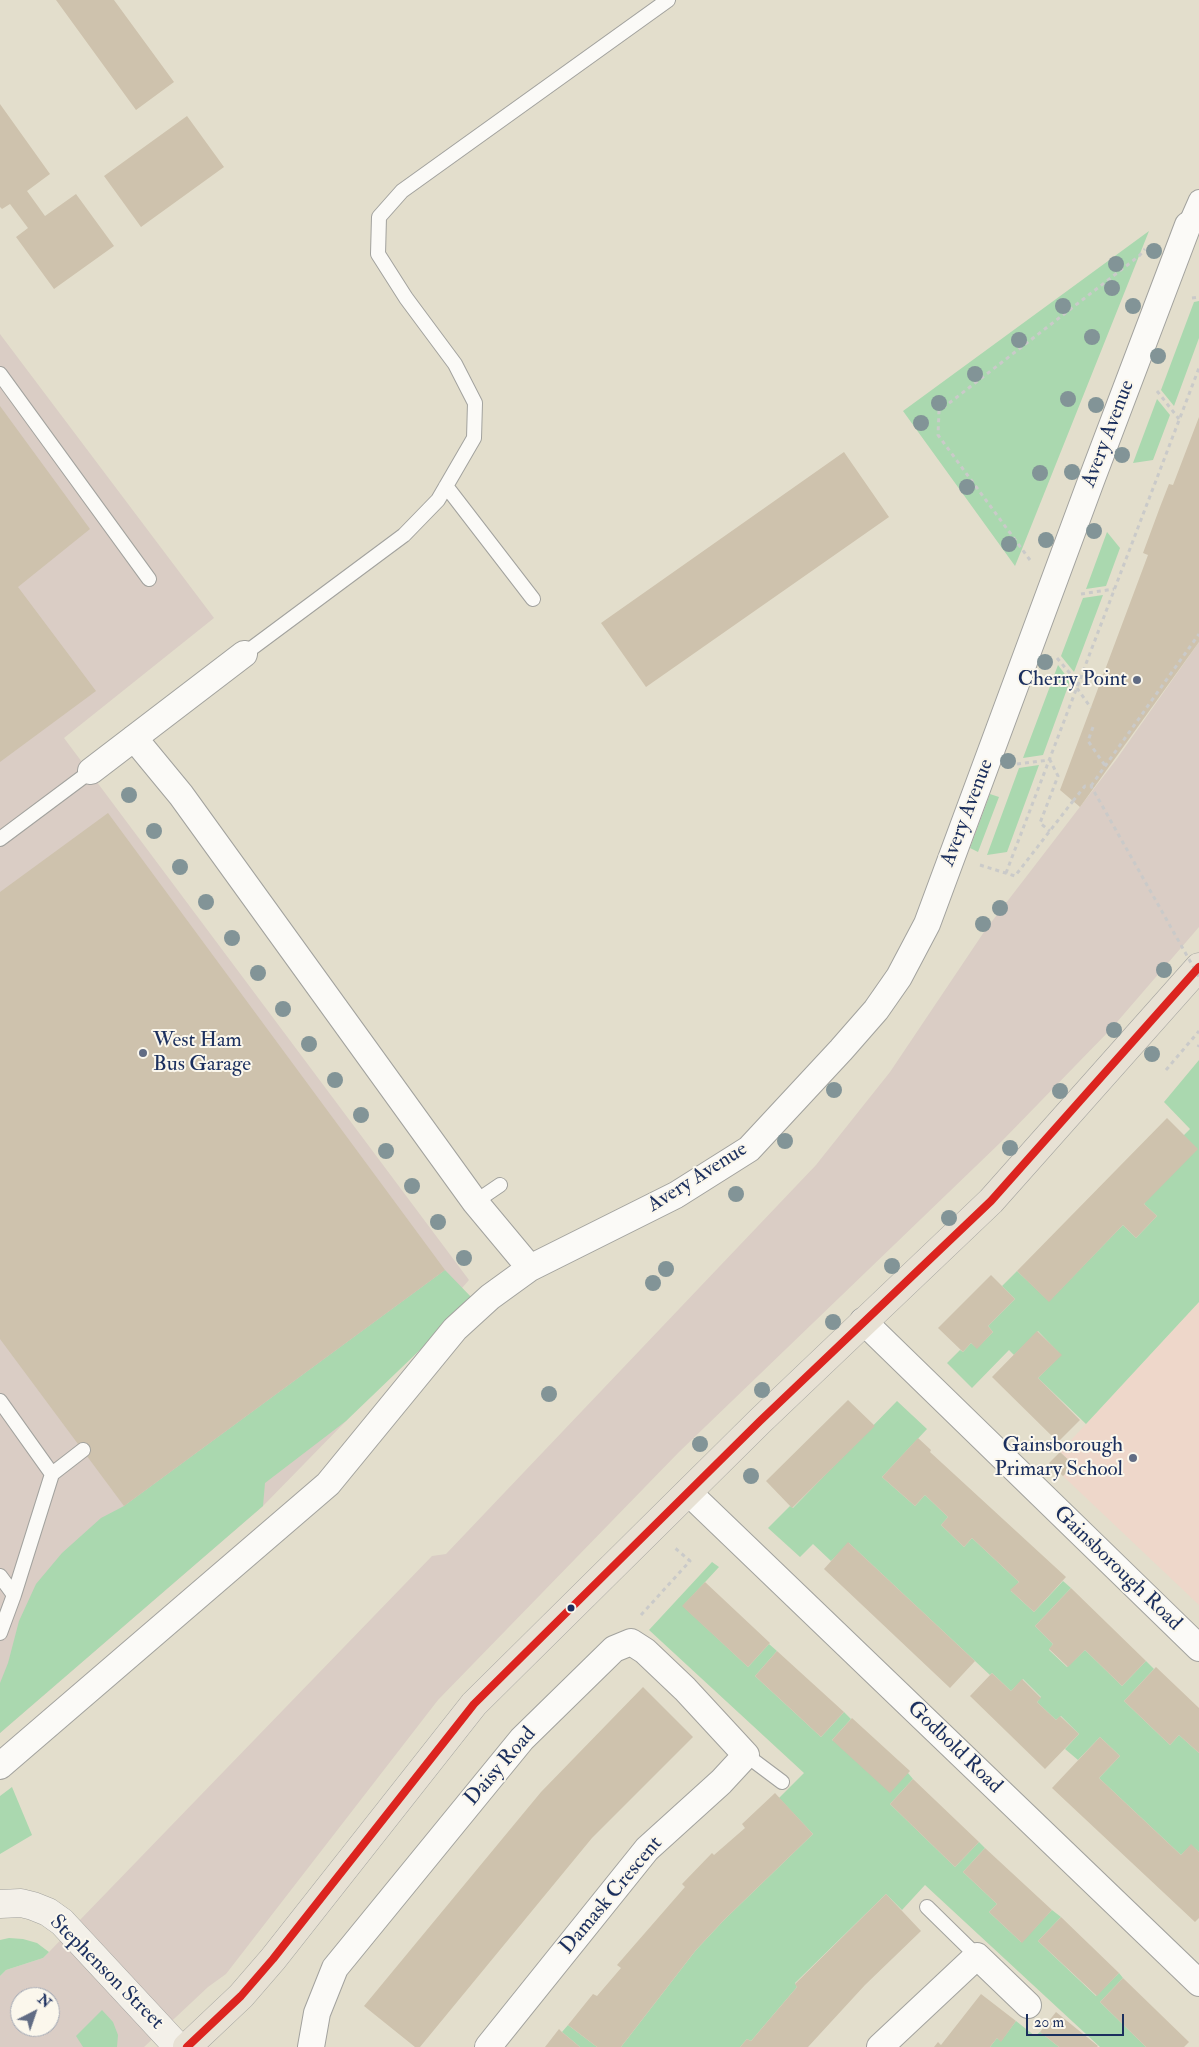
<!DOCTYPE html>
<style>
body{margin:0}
#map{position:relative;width:1199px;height:2047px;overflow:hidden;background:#e3decc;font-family:"IM FELL Double Pica",serif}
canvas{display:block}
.north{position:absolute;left:10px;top:1987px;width:50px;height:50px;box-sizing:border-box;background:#fbf7ec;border:1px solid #a1a7b3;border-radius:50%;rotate:41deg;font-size:14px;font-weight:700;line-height:20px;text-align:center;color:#1b2f5e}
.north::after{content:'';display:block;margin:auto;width:18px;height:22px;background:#616c84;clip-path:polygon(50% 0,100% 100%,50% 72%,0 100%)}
.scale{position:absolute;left:1026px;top:2014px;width:98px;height:22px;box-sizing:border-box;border:2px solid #1b2f5e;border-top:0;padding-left:6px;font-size:15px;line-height:18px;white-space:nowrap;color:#1b2f5e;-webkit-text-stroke:4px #fbf7ec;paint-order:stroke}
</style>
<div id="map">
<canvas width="1199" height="2047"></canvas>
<div class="north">N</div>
<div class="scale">20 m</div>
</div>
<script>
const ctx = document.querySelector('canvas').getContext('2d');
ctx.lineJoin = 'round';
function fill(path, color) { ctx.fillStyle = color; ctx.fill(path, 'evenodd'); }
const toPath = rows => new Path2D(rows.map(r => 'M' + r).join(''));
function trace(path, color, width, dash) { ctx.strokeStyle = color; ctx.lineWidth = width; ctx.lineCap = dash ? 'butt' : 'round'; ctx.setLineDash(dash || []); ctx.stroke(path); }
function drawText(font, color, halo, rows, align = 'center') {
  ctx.font = font + ' "IM FELL Double Pica",serif'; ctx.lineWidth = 4; ctx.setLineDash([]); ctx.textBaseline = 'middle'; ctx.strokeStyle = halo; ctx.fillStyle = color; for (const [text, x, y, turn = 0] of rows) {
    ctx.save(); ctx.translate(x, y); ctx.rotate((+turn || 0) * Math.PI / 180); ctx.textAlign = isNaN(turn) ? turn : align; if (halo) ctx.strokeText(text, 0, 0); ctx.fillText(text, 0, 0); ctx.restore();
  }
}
fill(toPath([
 [1199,1302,1199,1605,1063,1476,1074,1465,1060,1452]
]), '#eed7ca');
fill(toPath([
 [0,334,214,618,64,738,469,1280,346,1421,263,1506,0,1733],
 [1199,642,1199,927,1111,1029,1002,1141,679,1452,438,1700,226,1974,208,1987,144,2047,0,2047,0,1976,6,1970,43,1958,49,1952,432,1556,446,1554,816,1165,890,1072,986,929,1116,760],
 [20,1997,50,1997,50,2027,20,2027]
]), '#dacdc5');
fill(toPath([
 [1149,231,1022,549,1015,566,903,411],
 [1199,301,1199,338,1174,406,1161,390,1194,302],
 [1157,399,1170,415,1153,460,1133,463],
 [1107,532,1120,548,1106,586,1086,589],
 [1103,595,1074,672,1061,656,1083,598],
 [1058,665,1070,681,1043,755,1023,758],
 [1039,765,1007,852,987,855,1019,768],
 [990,794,999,797,978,852,970,848],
 [1199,1060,1199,1302,1086,1424,1038,1378,1061,1355,1038,1331,1014,1355,1009,1350,972,1388,947,1363,960,1350,963,1352,971,1343,977,1348,993,1332,988,1326,1015,1299,1002,1286,1017,1271,1049,1301,1123,1225,1136,1238,1157,1216,1144,1204,1184,1135,1190,1129,1164,1102],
 [445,1270,473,1299,346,1421,265,1483,263,1506,0,1733,0,1683,8,1663,19,1621,36,1584,62,1553,101,1518,124,1506],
 [897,1401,927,1429,882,1477,915,1506,925,1495,948,1517,941,1525,964,1547,972,1538,1019,1582,1011,1591,1034,1612,1063,1581,1071,1588,1035,1626,1053,1644,1049,1650,1067,1667,1085,1650,1122,1686,1146,1661,1154,1669,1124,1701,1170,1745,1179,1735,1199,1753,1199,1852,1191,1845,1181,1855,1099,1778,1120,1756,1100,1737,1078,1760,1065,1749,1079,1734,1061,1716,1056,1720,1037,1702,1041,1697,1023,1679,1011,1691,992,1673,990,1675,975,1661,849,1543,831,1561,813,1544,800,1557,768,1528,790,1506,793,1508],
 [712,1562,719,1567,683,1606,748,1667,769,1644,777,1651,755,1676,821,1737,844,1712,851,1719,832,1740,908,1773,913,1779,890,1804,955,1867,979,1842,985,1848,963,1872,997,1904,989,1912,1021,1942,1052,1910,1061,1917,1038,1941,1096,1996,1119,1973,1123,1978,1100,2002,1146,2047,1100,2047,925,1885,902,1910,886,1894,795,1983,797,1987,751,2041,747,2039,740,2047,621,2047,696,1950,724,1920,813,1834,779,1798,804,1773,649,1630],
 [12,1787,32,1835,0,1854,0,1796],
 [9,1938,23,1939,37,1943,49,1952,43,1958,6,1970,0,1976,0,1940],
 [102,2010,113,2022,118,2035,117,2047,83,2047,76,2036],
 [1016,2021,1035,2036,1040,2032,1059,2047,990,2047,997,2038,1001,2041],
 [568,2025,597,2047,580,2047,562,2032]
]), '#aad8af');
fill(toPath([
 [56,0,114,0,174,82,136,110],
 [0,104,50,174,27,191,45,216,76,194,114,246,54,289,16,237,28,228,10,204,2,209,0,207],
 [187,116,224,167,141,227,104,176],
 [0,406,90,529,18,587,96,691,0,762],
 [1199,417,1199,642,1080,807,1060,790,1148,555,1143,553,1160,507,1169,484,1173,485],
 [844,452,889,517,646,687,601,623],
 [108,813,445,1270,124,1506,0,1339,0,892],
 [1167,1118,1198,1149,1144,1204,1157,1216,1136,1238,1123,1225,1049,1302,1017,1271],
 [991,1275,1015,1299,988,1326,993,1332,977,1349,971,1343,963,1352,938,1328],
 [1037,1331,1062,1355,1038,1378,1080,1420,1058,1442,992,1377],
 [848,1400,875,1426,792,1508,766,1481],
 [918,1438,931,1450,930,1452,1066,1577,1034,1612,1010,1590,1019,1582,972,1538,964,1547,941,1525,948,1517,925,1495,915,1506,882,1477],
 [1060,1452,1074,1465,1063,1476,1049,1463],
 [848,1542,975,1661,950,1688,824,1569],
 [705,1582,770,1643,748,1667,682,1606],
 [1071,1588,1146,1661,1122,1686,1085,1650,1068,1667,1049,1649,1053,1644,1035,1626],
 [777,1651,844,1712,821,1737,755,1676],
 [1156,1667,1199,1708,1199,1753,1179,1735,1170,1745,1124,1701],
 [992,1673,1011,1691,1022,1679,1041,1698,1037,1702,1056,1720,1060,1716,1079,1734,1045,1769,970,1696],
 [643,1687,693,1737,592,1838,420,2047,415,2047,364,2006,541,1792],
 [852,1718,910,1771,890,1793,832,1740],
 [1100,1737,1120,1756,1099,1778,1181,1855,1191,1844,1199,1852,1199,1918,1195,1922,1052,1788],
 [913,1779,979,1842,955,1867,890,1804],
 [775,1793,813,1834,724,1920,696,1950,621,2047,597,2047,568,2025,593,1994,597,1996,621,1968,617,1965,685,1887,682,1884,712,1853,714,1855,745,1828,742,1824],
 [985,1848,1052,1910,1022,1943,989,1912,997,1904,963,1872],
 [886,1894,921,1931,865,1985,808,2047,740,2047,747,2039,751,2041,797,1987,795,1984],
 [1061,1917,1119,1973,1097,1996,1038,1941],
 [1123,1978,1189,2042,1184,2047,1146,2047,1100,2002],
 [981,1994,1016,2021,1001,2042,997,2038,990,2047,934,2047,938,2042,941,2045],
 [1056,2012,1098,2046,1097,2047,1059,2047,1040,2032],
 [559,2029,562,2032,580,2047,545,2047]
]), '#cec2ad');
const service = toPath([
 [0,374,149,579],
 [446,486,533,599],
 [244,654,404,535,438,500,474,438,475,403,455,364,406,298,378,254,379,217,402,191,668,0],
 [0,839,91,771],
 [475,1202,500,1185],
 [0,1401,52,1474,14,1595,0,1633],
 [52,1474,83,1450],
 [0,1576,14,1595],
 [746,1755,782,1782],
 [927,1907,977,1956]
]);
const pedestrian = toPath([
 [1188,225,1199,200]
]);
const minor = toPath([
 [134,738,181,795,475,1202,530,1268],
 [91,771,244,654],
 [863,1321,1199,1648],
 [688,1492,1199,1983],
 [0,1766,328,1484,455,1329,490,1297,530,1268,676,1195,749,1149,841,1050,876,1010,899,977,927,924,1091,481,1188,225],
 [311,2047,317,2013,335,1968,522,1739,614,1649,631,1642,645,1651,685,1689,746,1755,721,1782,647,1849,488,2047],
 [880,2047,977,1956,1028,2005]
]);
const secondary = toPath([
 [0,1904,21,1903,33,1906,48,1912,62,1922,178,2047]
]);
const primary = toPath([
 [187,2047,241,1996,273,1959,474,1704,760,1421,991,1201,1199,967]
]);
trace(service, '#a2a29e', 16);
trace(pedestrian, '#a2a29e', 22);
trace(minor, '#a2a29e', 28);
trace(secondary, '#a2a29e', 29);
trace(primary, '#a2a29e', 29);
trace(toPath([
 [1192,298,1199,297],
 [1157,391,1179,419],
 [1030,560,938,435,939,411,1139,256,1145,249],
 [1081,594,1114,589],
 [1057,658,1079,684],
 [1077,688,1091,708],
 [1093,727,1088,741,1106,767],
 [1017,764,1050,760,1058,776,1040,823,1050,831],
 [1091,786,1199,634],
 [980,865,1015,876,1073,801],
 [1006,873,1199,368],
 [1198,1047,1199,1045],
 [1166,1070,1199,1031],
 [641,1615,690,1561,675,1548]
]), '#cacac9', 3, [4, 4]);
trace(service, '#fbfaf7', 14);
trace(pedestrian, '#fbfaf7', 20);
trace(minor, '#fbfaf7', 26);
trace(secondary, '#f3f0e9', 28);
trace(primary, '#e7e1d4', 28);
trace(toPath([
 [1073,801,1085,786,1091,786,1199,977]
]), '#cacac9', 3, [4, 4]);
trace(toPath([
 [187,2047,241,1996,273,1959,474,1704,760,1421,991,1201,1199,967]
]), '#dc241f', 8);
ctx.fillStyle = '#829497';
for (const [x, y] of [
 [1154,251],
 [1116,264],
 [1112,288],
 [1063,306],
 [1133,306],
 [1092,337],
 [1019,340],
 [1158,356],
 [975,374],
 [1068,399],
 [939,403],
 [1096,405],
 [921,423],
 [1122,455],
 [1072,472],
 [1040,473],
 [967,487],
 [1094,531],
 [1046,540],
 [1009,544],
 [1045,662],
 [1008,761],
 [129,795],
 [154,831],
 [180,867],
 [206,902],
 [1000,908],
 [983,924],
 [232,938],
 [1164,970],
 [258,973],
 [283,1009],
 [1114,1030],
 [309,1044],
 [1152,1054],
 [335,1080],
 [834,1090],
 [1060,1091],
 [361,1115],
 [785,1141],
 [1010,1148],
 [386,1151],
 [412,1186],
 [736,1194],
 [949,1218],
 [438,1222],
 [464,1258],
 [892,1266],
 [666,1269],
 [653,1283],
 [833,1322],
 [762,1390],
 [549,1394],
 [700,1444],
 [751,1476]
]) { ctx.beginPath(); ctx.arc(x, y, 8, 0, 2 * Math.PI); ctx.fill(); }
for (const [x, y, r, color] of [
 [1137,680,5,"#616c84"],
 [143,1053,5,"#616c84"],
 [1133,1458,5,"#616c84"],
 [571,1608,4.5,"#1b2f5e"]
]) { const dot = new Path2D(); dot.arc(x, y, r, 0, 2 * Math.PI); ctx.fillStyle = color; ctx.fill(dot); trace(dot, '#fbf7ec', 2); }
drawText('21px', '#1b2f5e', '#fbf7ec', [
 ["Avery Avenue",1109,434,-69],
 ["Avery Avenue",968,813,-69],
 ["Avery Avenue",698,1178,-32],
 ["Gainsborough Road",1117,1569,44],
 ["Godbold Road",954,1748,44],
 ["Daisy Road",501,1767,-49],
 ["Damask Crescent",612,1896,-50],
 ["Stephenson Street",106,1973,45]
]);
drawText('21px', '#1b2f5e', '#fbf7ec', [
 ["Cherry Point",1127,680],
 ["West Ham",153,1041,"left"],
 ["Bus Garage",153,1065,"left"],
 ["Gainsborough",1123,1446],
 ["Primary School",1123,1470]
], 'right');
</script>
